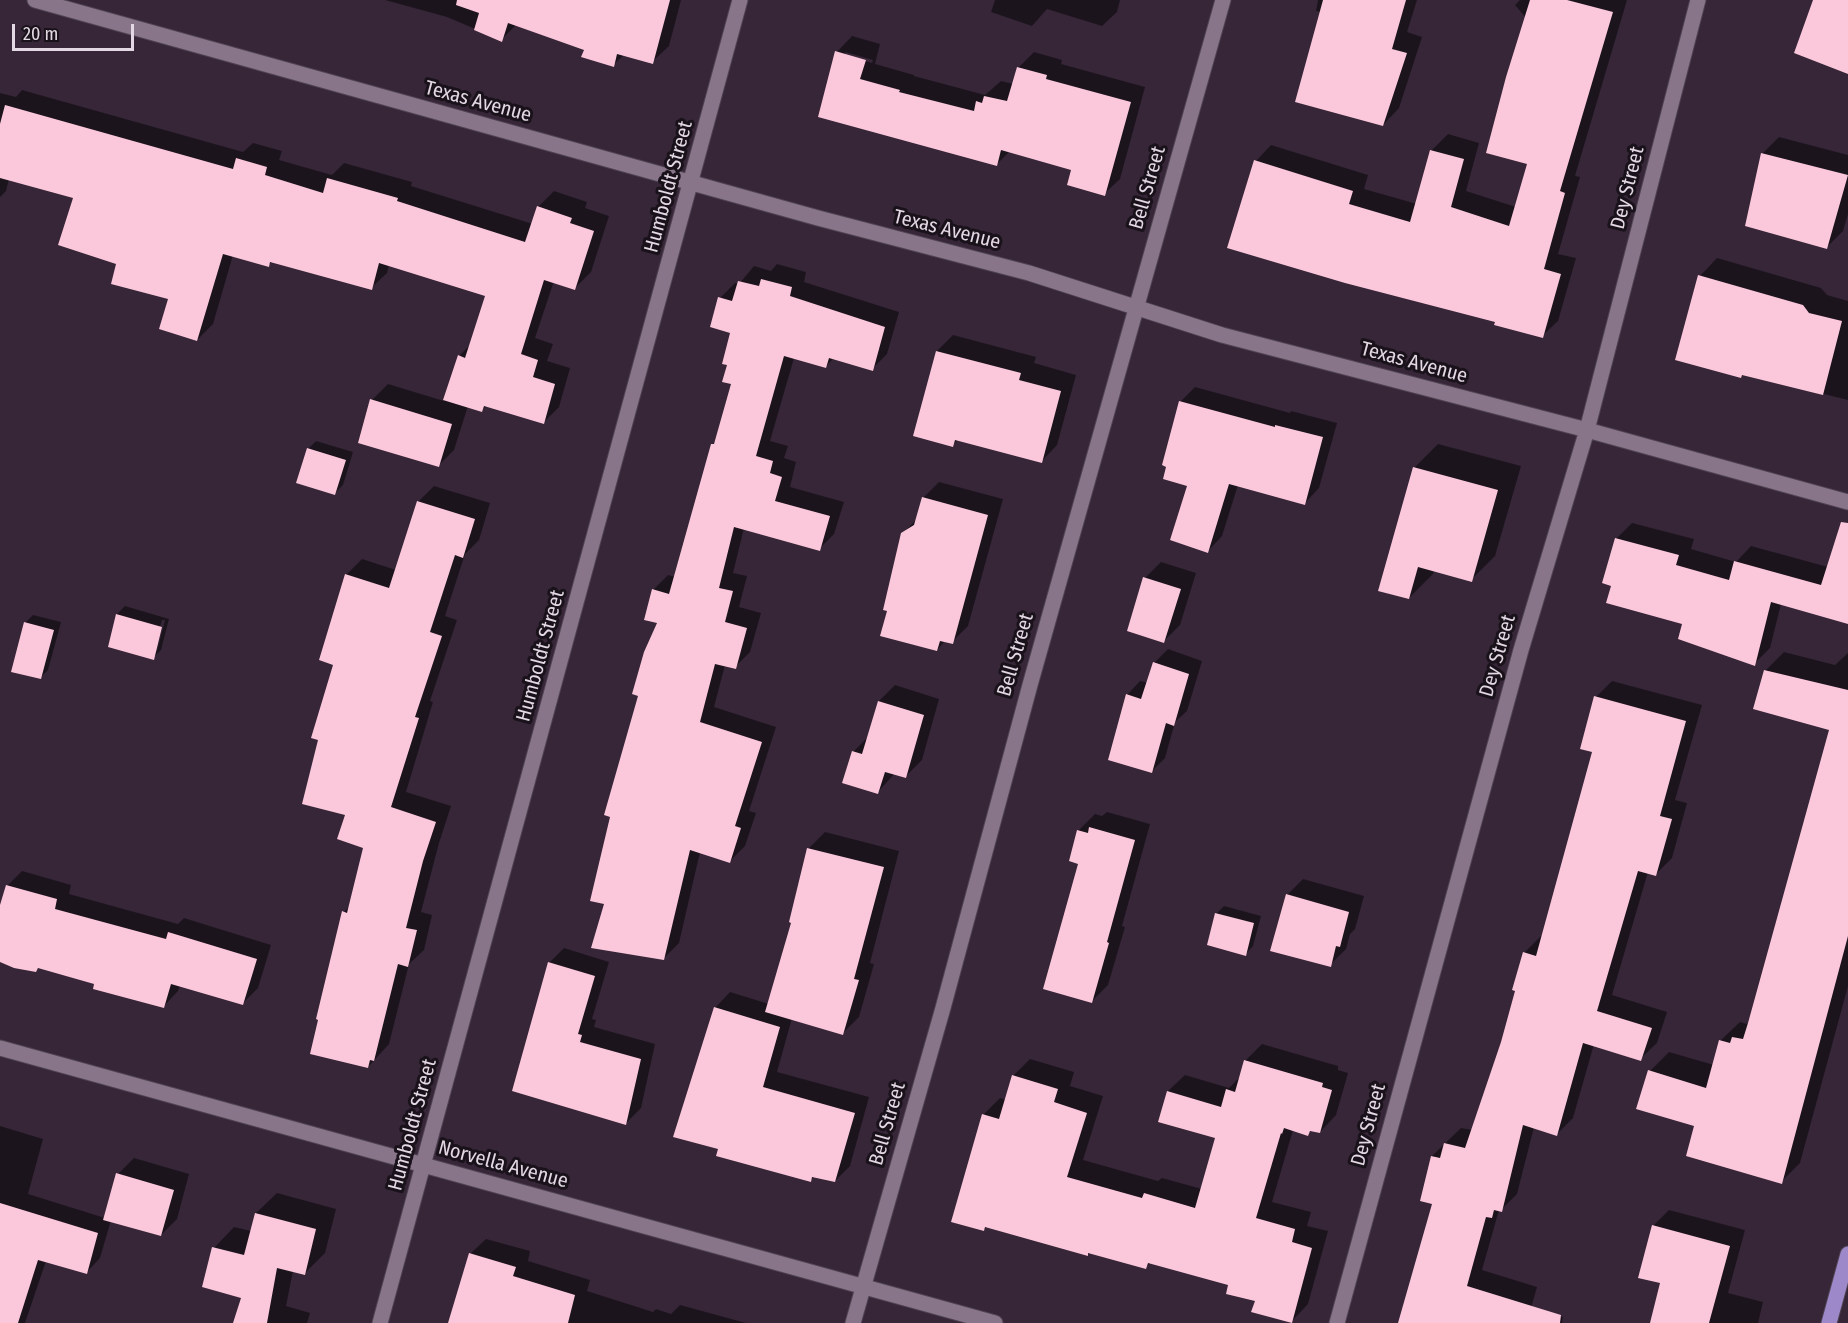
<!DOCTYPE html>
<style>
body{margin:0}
#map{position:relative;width:1848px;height:1323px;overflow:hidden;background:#362638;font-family:"Fira Sans Condensed",sans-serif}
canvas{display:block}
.scale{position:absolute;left:12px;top:24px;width:122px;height:27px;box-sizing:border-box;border:3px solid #e3d8e4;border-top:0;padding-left:8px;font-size:18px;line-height:21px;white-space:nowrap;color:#e3d8e4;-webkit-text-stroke:4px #19121a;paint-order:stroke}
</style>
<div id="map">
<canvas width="1848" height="1323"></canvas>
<div class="scale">20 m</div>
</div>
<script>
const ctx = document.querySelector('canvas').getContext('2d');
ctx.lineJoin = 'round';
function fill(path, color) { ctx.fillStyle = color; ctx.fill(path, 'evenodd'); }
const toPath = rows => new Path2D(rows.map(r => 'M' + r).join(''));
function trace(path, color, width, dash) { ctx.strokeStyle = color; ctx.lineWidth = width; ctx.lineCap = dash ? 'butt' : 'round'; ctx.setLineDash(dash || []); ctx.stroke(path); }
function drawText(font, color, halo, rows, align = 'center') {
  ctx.font = font + ' "Fira Sans Condensed",sans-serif'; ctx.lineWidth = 6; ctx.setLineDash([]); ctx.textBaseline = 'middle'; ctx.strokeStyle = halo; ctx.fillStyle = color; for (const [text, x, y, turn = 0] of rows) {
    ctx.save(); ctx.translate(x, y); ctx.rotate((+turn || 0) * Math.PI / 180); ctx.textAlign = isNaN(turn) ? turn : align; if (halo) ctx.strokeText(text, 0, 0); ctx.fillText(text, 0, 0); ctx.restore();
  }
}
fill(toPath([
 [385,0,681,0,669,46,652,62,624,55,613,65,585,49,517,24,501,40,447,17],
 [995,0,1120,0,1117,12,1102,26,1047,9,1032,26,991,12],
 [1318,0,1417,0,1407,32,1422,37,1399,108,1383,125,1321,12,1316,11],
 [1520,0,1627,0,1575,176,1580,177,1558,254,1576,258,1558,321,1542,336,1497,321,1256,161,1271,145,1368,175,1364,189,1417,204,1432,150,1448,134,1479,143,1466,191,1516,207,1529,163,1526,18,1515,5],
 [852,36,880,44,875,64,914,75,914,76,985,95,1001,81,1013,84,1018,68,1034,52,1062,60,1061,64,1145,87,1120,179,1104,194,1073,169,1010,151,997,164,820,116,837,52],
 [845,52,873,60,872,63,845,55],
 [22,90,243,152,253,143,282,151,279,160,332,175,344,163,412,182,411,186,533,224,538,207,554,191,587,202,585,208,609,216,591,272,575,288,554,281,535,338,553,344,547,361,570,368,559,407,544,422,488,405,482,410,468,406,454,450,438,466,372,400,388,384,444,401,459,356,472,343,487,295,389,264,387,273,371,288,273,261,268,265,233,255,213,324,197,340,170,298,118,263,75,197,9,179,6,191,0,197,0,93,16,97],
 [1779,137,1848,155,1848,214,1843,231,1827,247,1747,225,1763,153],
 [1717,258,1821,288,1827,295,1848,301,1848,400,1743,374,1700,276],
 [777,264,806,272,804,282,899,312,887,354,872,369,834,358,825,367,794,358,770,441,788,446,784,458,796,462,790,487,844,502,834,534,819,549,744,528,733,573,747,576,739,607,761,613,750,652,735,667,725,665,714,707,776,727,749,811,756,813,745,846,730,861,700,852,679,943,664,958,606,903,659,622,653,590,668,575,675,577,713,444,717,440,733,383,729,364,732,331,720,298,735,283,739,284,754,266,771,271],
 [953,335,1036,357,1034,363,1076,375,1057,445,1041,462,958,440,952,445,937,351],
 [1195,387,1290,413,1291,411,1337,423,1319,488,1305,503,1238,485,1222,536,1208,551,1180,402],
 [316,441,353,452,343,485,335,493,308,449],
 [1438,444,1521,466,1495,556,1471,580,1434,570,1433,574,1409,598,1414,468],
 [939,482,1003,499,968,626,952,642,945,641,937,650,889,610,902,534,918,518,923,498],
 [434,486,490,503,479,540,465,554,445,616,457,620,430,701,433,702,406,792,451,806,439,843,421,912,432,915,424,950,409,964,389,1044,368,1067,344,912,351,905,365,847,347,814,320,739,334,664,346,575,362,559,396,570,418,502],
 [1632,523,1694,539,1691,549,1736,562,1751,546,1828,567,1848,532,1848,623,1781,604,1770,648,1754,664,1613,585,1616,539],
 [1161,562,1196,573,1180,625,1164,641,1145,578],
 [125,606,169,619,161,650,153,658,110,646,117,614],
 [162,620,165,620,157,651,154,651],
 [33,615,61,622,48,670,40,678,25,623],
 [1168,649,1202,661,1187,711,1175,722,1165,758,1152,771,1127,695,1140,681,1148,683,1155,662],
 [1784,652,1835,665,1848,653,1848,986,1800,1163,1781,1182,1696,1125,1650,1071,1669,1052,1714,1065,1720,1041,1740,1022,1747,1024,1749,1022,1831,728,1765,671],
 [1612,681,1702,705,1675,800,1687,803,1672,858,1656,874,1648,872,1612,995,1667,1012,1657,1043,1640,1059,1594,1044,1573,1118,1557,1134,1534,1127,1517,1194,1501,1210,1499,1210,1482,1270,1537,1287,1531,1308,1563,1317,1562,1323,1400,1323,1434,1203,1432,1156,1461,1128,1472,1130,1503,1042,1517,990,1514,989,1525,952,1541,936,1543,937,1594,751,1596,697],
 [895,685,939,699,922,760,906,776,895,773,878,792,853,752,869,736,879,701],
 [1107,812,1150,824,1122,926,1125,927,1108,985,1091,1002,1080,863,1071,860,1079,830,1095,814,1102,816],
 [825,832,899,851,870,963,874,964,859,1017,843,1033,792,1018,777,1072,869,1097,850,1166,835,1181,815,1176,810,1180,720,1148,715,1008,730,992,769,1004,793,922,790,921,809,848],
 [22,871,71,885,69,894,178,924,184,918,271,945,258,988,243,1003,180,985,178,991,164,1006,40,967,36,971,0,961,0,911,7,886],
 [1303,879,1364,896,1355,929,1350,934,1346,949,1330,965,1287,895],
 [1224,906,1261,916,1253,946,1246,954,1216,914],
 [564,948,609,962,592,1019,596,1020,594,1027,655,1044,641,1108,626,1123,514,1090,549,963],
 [1262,1044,1338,1066,1338,1070,1348,1073,1336,1115,1320,1132,1312,1130,1308,1134,1293,1130,1272,1202,1311,1212,1307,1226,1328,1231,1308,1304,1292,1321,1230,1284,1151,1262,1146,1267,1090,1252,1087,1255,987,1226,984,1230,983,1115,1000,1098,1007,1100,1013,1076,1030,1059,1074,1072,1070,1086,1103,1096,1083,1160,1158,1181,1162,1178,1202,1189,1216,1137,1168,1091,1185,1075,1229,1088,1241,1076,1245,1061],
 [0,1126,43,1139,28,1194,105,1218,118,1174,134,1158,189,1174,177,1219,161,1235,111,1220,100,1258,87,1272,46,1261,25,1323,0,1323],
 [277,1193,336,1209,325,1253,304,1274,293,1271,286,1306,310,1313,307,1323,234,1323,243,1296,214,1248,234,1227,251,1231,256,1213],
 [1669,1210,1745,1230,1728,1293,1763,1302,1758,1323,1651,1323,1662,1282,1653,1226],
 [486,1239,530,1251,528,1261,590,1280,587,1291,653,1312,656,1309,671,1314,680,1305,746,1323,450,1323,470,1254]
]), '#0007');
fill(toPath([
 [457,0,670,0,653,64,617,54,614,67,581,57,584,50,508,23,502,42,474,30,479,13,456,5],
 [1323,0,1406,0,1392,49,1407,53,1383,126,1295,102],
 [1530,0,1567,0,1613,12,1560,191,1565,193,1544,269,1561,274,1543,338,1494,325,1495,322,1345,283,1227,248,1254,160,1353,191,1349,204,1410,222,1430,150,1464,159,1451,207,1509,226,1527,164,1486,153,1506,77],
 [1813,0,1848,0,1848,74,1794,53],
 [835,51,866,60,860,79,900,90,899,92,974,111,976,101,982,103,984,96,1007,101,1017,67,1047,75,1046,79,1131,102,1105,196,1067,185,1071,170,1001,150,997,166,818,117],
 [5,105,233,169,236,158,267,167,265,175,323,193,327,178,398,198,397,201,525,242,537,206,572,218,570,223,594,231,575,290,544,280,521,354,538,360,533,377,555,384,544,424,484,406,482,412,443,400,458,355,465,358,485,296,379,263,372,290,270,262,269,267,223,254,197,341,159,329,168,299,111,284,116,264,58,245,73,198,0,178,0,124],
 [1761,153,1848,175,1827,249,1745,226],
 [1698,275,1803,305,1809,313,1842,321,1823,395,1742,375,1741,378,1675,360],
 [761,279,792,287,790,296,885,327,873,371,829,358,826,368,784,356,756,456,773,461,770,473,782,477,775,501,830,516,820,551,734,527,719,588,733,591,725,622,747,628,736,669,715,664,700,722,762,742,735,826,741,828,730,863,690,850,664,960,591,948,604,904,590,901,610,817,604,815,638,696,632,694,644,652,657,623,644,620,652,589,669,594,711,444,714,444,731,384,722,382,727,365,722,364,730,333,710,327,718,297,732,301,738,281,759,286],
 [936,351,1021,373,1019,380,1061,391,1042,463,955,440,953,447,913,436],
 [370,399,452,424,439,467,358,443],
 [1179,401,1275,427,1275,425,1323,437,1305,505,1229,484,1208,553,1170,540,1187,486,1163,479,1166,467,1162,465],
 [307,448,346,460,335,495,296,483],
 [1413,467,1498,490,1472,582,1418,567,1409,599,1378,591],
 [922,497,988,515,953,644,940,641,937,651,880,636,887,611,883,610,901,533,914,525],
 [417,501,475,519,463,558,455,555,430,632,442,636,415,717,419,718,391,807,436,822,423,861,406,928,417,930,408,967,398,964,374,1061,370,1060,368,1068,310,1054,318,1020,316,1019,342,911,347,913,363,848,337,839,345,815,302,804,318,740,311,738,333,665,319,660,345,574,389,588],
 [1841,522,1848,523,1848,624,1771,602,1755,666,1678,639,1682,624,1606,603,1611,586,1602,583,1615,538,1679,555,1676,565,1729,580,1734,561,1821,585],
 [1143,577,1181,589,1164,643,1127,631],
 [116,614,162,627,154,660,108,647],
 [24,622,54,630,41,679,11,672],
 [1153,662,1189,674,1174,726,1166,723,1152,773,1108,760,1126,694,1141,699],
 [1764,670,1848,690,1848,936,1782,1184,1686,1156,1694,1126,1636,1109,1648,1070,1706,1088,1719,1040,1730,1043,1732,1037,1743,1039,1748,1023,1829,730,1753,709],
 [1594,696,1686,721,1660,816,1672,819,1656,876,1638,871,1597,1011,1652,1028,1641,1061,1583,1043,1557,1136,1523,1125,1502,1212,1494,1210,1492,1218,1486,1217,1467,1286,1561,1315,1560,1323,1398,1323,1432,1204,1420,1201,1431,1156,1440,1158,1444,1143,1465,1148,1501,1042,1515,991,1512,990,1523,952,1536,956,1592,752,1580,749],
 [878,701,924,715,906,778,885,772,878,794,842,783,852,751,862,754],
 [1089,827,1135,840,1107,942,1109,943,1092,1003,1043,989,1078,864,1069,861,1077,830,1088,833],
 [807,848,884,867,854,979,859,980,843,1035,765,1012,791,923,789,922],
 [6,885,57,899,55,909,166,939,168,932,257,959,243,1005,171,984,164,1008,93,989,94,984,38,968,36,972,14,968,0,962,0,905],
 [1286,894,1349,912,1340,947,1336,946,1331,967,1270,951],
 [1215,913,1254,923,1246,956,1207,945],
 [548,962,595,976,578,1034,582,1035,580,1042,641,1059,626,1125,512,1091],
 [714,1007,780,1027,763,1087,855,1113,835,1182,812,1177,811,1182,716,1156,718,1149,673,1137],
 [1244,1060,1323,1083,1322,1087,1332,1090,1320,1133,1310,1131,1308,1136,1284,1128,1282,1134,1281,1133,1256,1218,1295,1229,1292,1242,1312,1248,1292,1323,1251,1312,1255,1301,1226,1294,1228,1285,1148,1263,1146,1269,1088,1253,1088,1256,985,1227,984,1231,951,1222,982,1114,999,1119,1012,1075,1058,1089,1054,1102,1087,1113,1067,1177,1142,1198,1144,1193,1195,1208,1215,1138,1158,1122,1167,1091,1221,1107,1226,1089,1235,1092],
 [116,1173,174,1190,161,1236,103,1220],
 [0,1203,98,1233,87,1274,38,1260,18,1323,0,1323],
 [255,1213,316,1229,305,1275,277,1268,267,1323,233,1323,241,1298,202,1287,212,1247,244,1255],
 [1652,1225,1730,1246,1709,1323,1650,1323,1660,1283,1638,1278],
 [469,1253,516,1267,513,1276,575,1295,568,1323,448,1323]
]), '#fbc8db');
const minor = toPath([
 [35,0,818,218,1029,273,1222,335,1587,430,1848,502],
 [0,1048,995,1323],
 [380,1323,740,0],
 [853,1323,943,1008,1030,685,1223,0],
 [1337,1323,1521,650,1587,430,1698,0]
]);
const major = toPath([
 [1829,1323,1848,1254]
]);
trace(minor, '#504352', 17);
trace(major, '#504352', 17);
trace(minor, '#88758a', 15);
trace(major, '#9d88ca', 15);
drawText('20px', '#e3d8e4', '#19121a', [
 ["Texas Avenue",478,102,15],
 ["Humboldt Street",669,187,-75],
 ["Bell Street",1148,188,-74],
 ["Dey Street",1628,188,-76],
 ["Texas Avenue",947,230,14],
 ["Texas Avenue",1414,363,15],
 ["Bell Street",1016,655,-74],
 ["Humboldt Street",541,656,-75],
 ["Dey Street",1498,656,-74],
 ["Bell Street",888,1124,-74],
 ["Humboldt Street",413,1125,-75],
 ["Dey Street",1369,1125,-75],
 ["Norvella Avenue",503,1165,15]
]);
</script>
